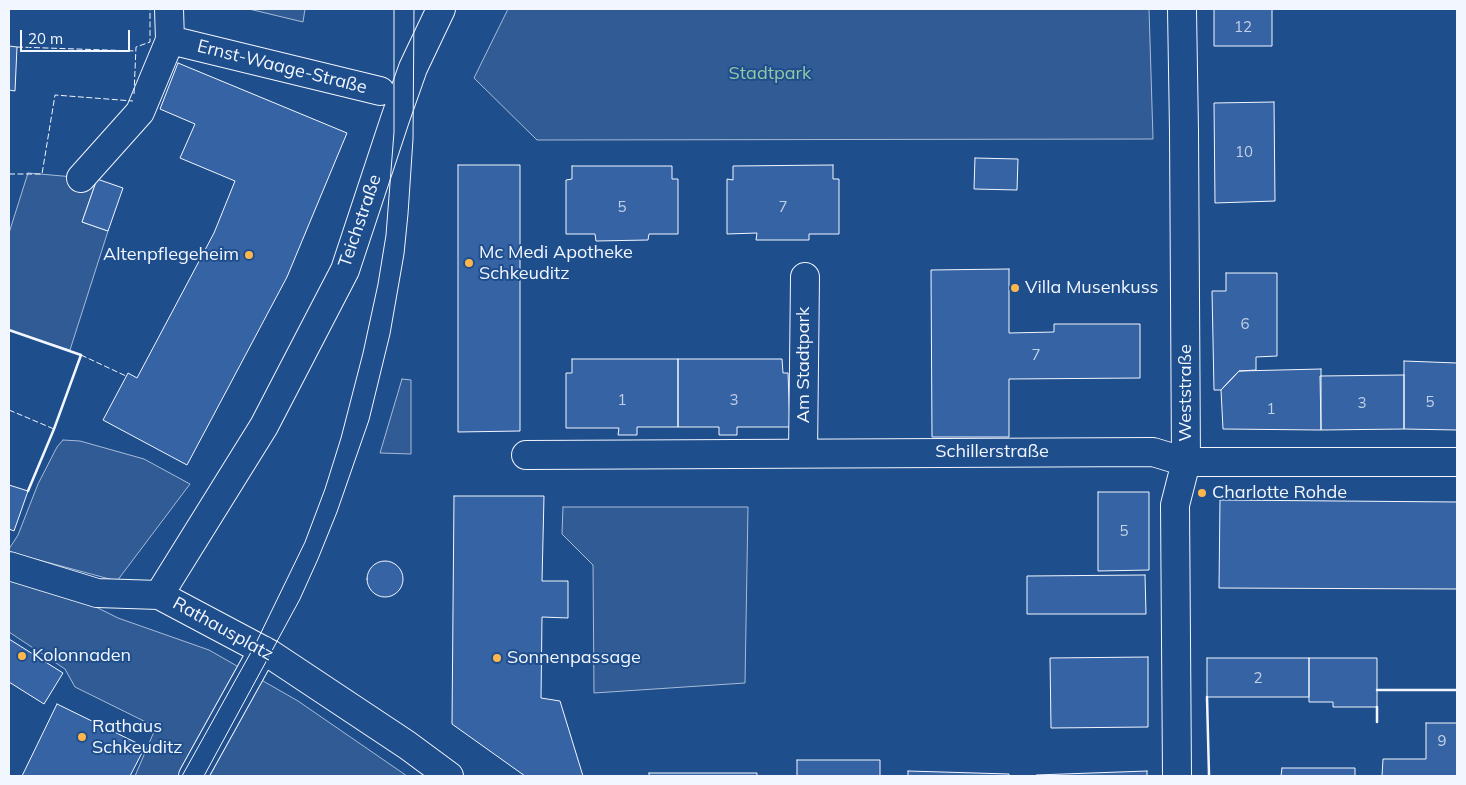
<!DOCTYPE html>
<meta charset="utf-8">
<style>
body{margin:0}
#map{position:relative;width:1466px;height:785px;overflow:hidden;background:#1f4e8c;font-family:Mulish,sans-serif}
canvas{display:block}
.frame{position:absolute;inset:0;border:10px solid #f2f6ff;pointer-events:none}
.scale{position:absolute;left:20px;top:30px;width:110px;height:22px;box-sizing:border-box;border:2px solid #f2f6ff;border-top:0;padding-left:6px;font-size:15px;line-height:18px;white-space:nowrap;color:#f2f6ff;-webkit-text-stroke:4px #1f4e8c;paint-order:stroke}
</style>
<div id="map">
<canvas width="1466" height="785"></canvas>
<div class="frame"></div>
<div class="scale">20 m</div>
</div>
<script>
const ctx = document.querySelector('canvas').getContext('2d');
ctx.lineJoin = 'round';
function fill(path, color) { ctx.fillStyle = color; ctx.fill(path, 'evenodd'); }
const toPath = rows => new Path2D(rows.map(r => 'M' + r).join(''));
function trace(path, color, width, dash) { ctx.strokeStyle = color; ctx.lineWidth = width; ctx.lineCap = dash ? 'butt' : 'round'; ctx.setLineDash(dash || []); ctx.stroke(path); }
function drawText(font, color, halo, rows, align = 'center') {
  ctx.font = font + ' Mulish,sans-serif'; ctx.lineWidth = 4; ctx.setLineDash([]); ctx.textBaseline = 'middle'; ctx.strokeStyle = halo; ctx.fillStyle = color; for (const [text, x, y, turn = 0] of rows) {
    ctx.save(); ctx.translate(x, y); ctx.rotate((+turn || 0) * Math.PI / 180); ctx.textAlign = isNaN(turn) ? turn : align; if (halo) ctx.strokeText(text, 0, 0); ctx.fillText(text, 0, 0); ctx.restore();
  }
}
const built = toPath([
 [249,9,305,9,303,22,249,9],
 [508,9,1149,9,1153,139,537,140,474,78,508,9],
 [28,173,97,179,82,222,108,231,70,350,9,330,9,233,28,173],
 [402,379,411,380,411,454,380,453,402,379],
 [63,440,80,441,144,459,190,484,117,581,9,552,9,549,18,535,38,484,57,447,63,440],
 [563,507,748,507,745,683,594,693,593,565,562,534,563,507],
 [9,574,54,586,118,618,209,650,298,701,407,776,135,776,156,727,75,687,65,669,9,632,9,574]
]);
fill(built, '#305b95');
trace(built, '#a8bbd7', 1);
const building = toPath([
 [1214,9,1272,9,1272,46,1214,46,1214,9],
 [9,46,17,47,15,91,9,90,9,46],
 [178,63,347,133,287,277,187,465,103,420,128,373,137,378,214,233,235,181,180,158,195,124,160,109,178,63],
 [1274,102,1275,201,1215,203,1214,103,1274,102],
 [975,158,1018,159,1017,190,974,189,975,158],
 [458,165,520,165,520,431,458,432,458,165],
 [833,165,833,179,839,179,839,234,809,234,809,240,756,240,757,233,727,234,727,179,733,180,733,166,833,165],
 [572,166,672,166,672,179,678,179,678,234,649,234,648,240,596,241,595,234,566,234,566,180,572,179,572,166],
 [97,179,123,188,108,231,82,222,97,179],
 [1009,269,1009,333,1054,332,1054,324,1140,324,1140,378,1009,379,1009,437,932,437,931,270,1009,269],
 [1226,273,1277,273,1277,356,1256,357,1256,370,1239,371,1221,390,1214,390,1212,291,1226,291,1226,273],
 [572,359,678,359,678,427,637,427,637,435,618,435,619,428,566,428,566,373,572,373,572,359],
 [678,359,782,359,783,373,788,373,790,427,737,427,737,435,719,435,719,427,678,427,678,359],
 [1404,361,1457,363,1457,430,1404,429,1404,361],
 [1321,369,1321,430,1223,429,1221,390,1239,371,1321,369],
 [1404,375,1404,429,1321,430,1320,376,1404,375],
 [9,485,28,491,14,531,9,529,9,485],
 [1098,492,1149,492,1149,570,1098,571,1098,492],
 [454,496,544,496,542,581,568,581,568,618,542,617,541,698,560,701,583,776,525,776,452,724,454,496],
 [1220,500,1457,502,1457,589,1219,588,1220,500],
 '367 579a18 18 0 1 1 36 0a18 18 0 1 1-36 0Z',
 [1145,575,1146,614,1027,614,1027,576,1145,575],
 [9,639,63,673,44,704,9,682,9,639],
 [1148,657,1148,727,1051,728,1050,658,1148,657],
 [1207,658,1309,658,1309,697,1207,697,1207,658],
 [1309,658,1377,658,1377,707,1333,707,1333,702,1309,702,1309,658],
 [57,704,145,747,130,776,22,776,57,704],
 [1426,723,1457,723,1457,776,1382,776,1383,759,1426,759,1426,723],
 [797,760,880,760,880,776,797,776,797,760],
 [1282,768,1355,768,1355,776,1281,776,1282,768],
 [908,771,1009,774,1009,776,908,776,908,771],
 [1147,771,1147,776,1036,776,1036,775,1147,771],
 [649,773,757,773,757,776,649,776,649,773]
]);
fill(building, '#3563a3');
trace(building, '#f2f6ff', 1);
const minor = toPath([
 [170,40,380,91],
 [81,178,140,112,170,40,169,9],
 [803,453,805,277],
 [526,455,1153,452,1186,462,1457,462],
 [9,566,97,593,159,595,270,654,407,745,449,776],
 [159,595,264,426,345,270,395,119,413,68,441,9],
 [193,776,263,650],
 [1177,776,1175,505,1186,462,1184,131,1182,9]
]);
trace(minor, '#f2f6ff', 30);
trace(minor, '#1f4e8c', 28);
trace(toPath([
 [182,776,255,645,305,542,325,489,341,438,363,353,378,284,386,235,394,132,394,9],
 [204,776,300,599,318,559,337,512,369,420,390,334,404,254,408,214,413,139,414,9]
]), '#f2f6ff', 1);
trace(toPath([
 [17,47,136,51],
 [134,94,136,47,150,42,150,9],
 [9,174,42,174,55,95,133,101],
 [81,355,126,376],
 [9,410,54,429]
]), '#f2f6ff', 1, [6, 2.5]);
trace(toPath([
 [9,330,81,355,54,429,28,491],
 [1377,690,1457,690],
 [1207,697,1209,775],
 [1377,722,1377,707]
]), '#f2f6ff', 2.5);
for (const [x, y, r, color] of [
 [249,255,5,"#ffb74d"],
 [469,263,5,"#ffb74d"],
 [1015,288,5,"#ffb74d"],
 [1202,493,5,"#ffb74d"],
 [22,656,5,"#ffb74d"],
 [497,658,5,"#ffb74d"],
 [82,737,5,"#ffb74d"]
]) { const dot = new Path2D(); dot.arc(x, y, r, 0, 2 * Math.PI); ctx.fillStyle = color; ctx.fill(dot); trace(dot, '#1f4e8c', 2); }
drawText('15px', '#c3d1e8', null, [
 ["12",1243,27],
 ["10",1244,152],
 ["5",622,207],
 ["7",783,207],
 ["6",1245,324],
 ["7",1036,355],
 ["1",622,400],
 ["3",734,400],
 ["5",1430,402],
 ["3",1362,403],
 ["1",1271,409],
 ["5",1124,531],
 ["2",1258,678],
 ["9",1442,741]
]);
drawText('18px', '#f2f6ff', '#1f4e8c', [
 ["Ernst-Waage-Straße",282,67,14],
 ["Teichstraße",360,221,-71],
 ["Am Stadtpark",804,365,-90],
 ["Weststraße",1186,393,-90],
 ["Schillerstraße",992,452],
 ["Rathausplatz",223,629,29]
]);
drawText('18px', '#97c8a6', '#1f4e8c', [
 ["Stadtpark",770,74]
]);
drawText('18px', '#f2f6ff', '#1f4e8c', [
 ["Mc Medi Apotheke",479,253],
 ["Schkeuditz",479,274],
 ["Altenpflegeheim",239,255,"right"],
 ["Villa Musenkuss",1025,288],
 ["Charlotte Rohde",1212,493],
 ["Kolonnaden",32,656],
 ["Sonnenpassage",507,658],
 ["Rathaus",92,727],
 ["Schkeuditz",92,748]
], 'left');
</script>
